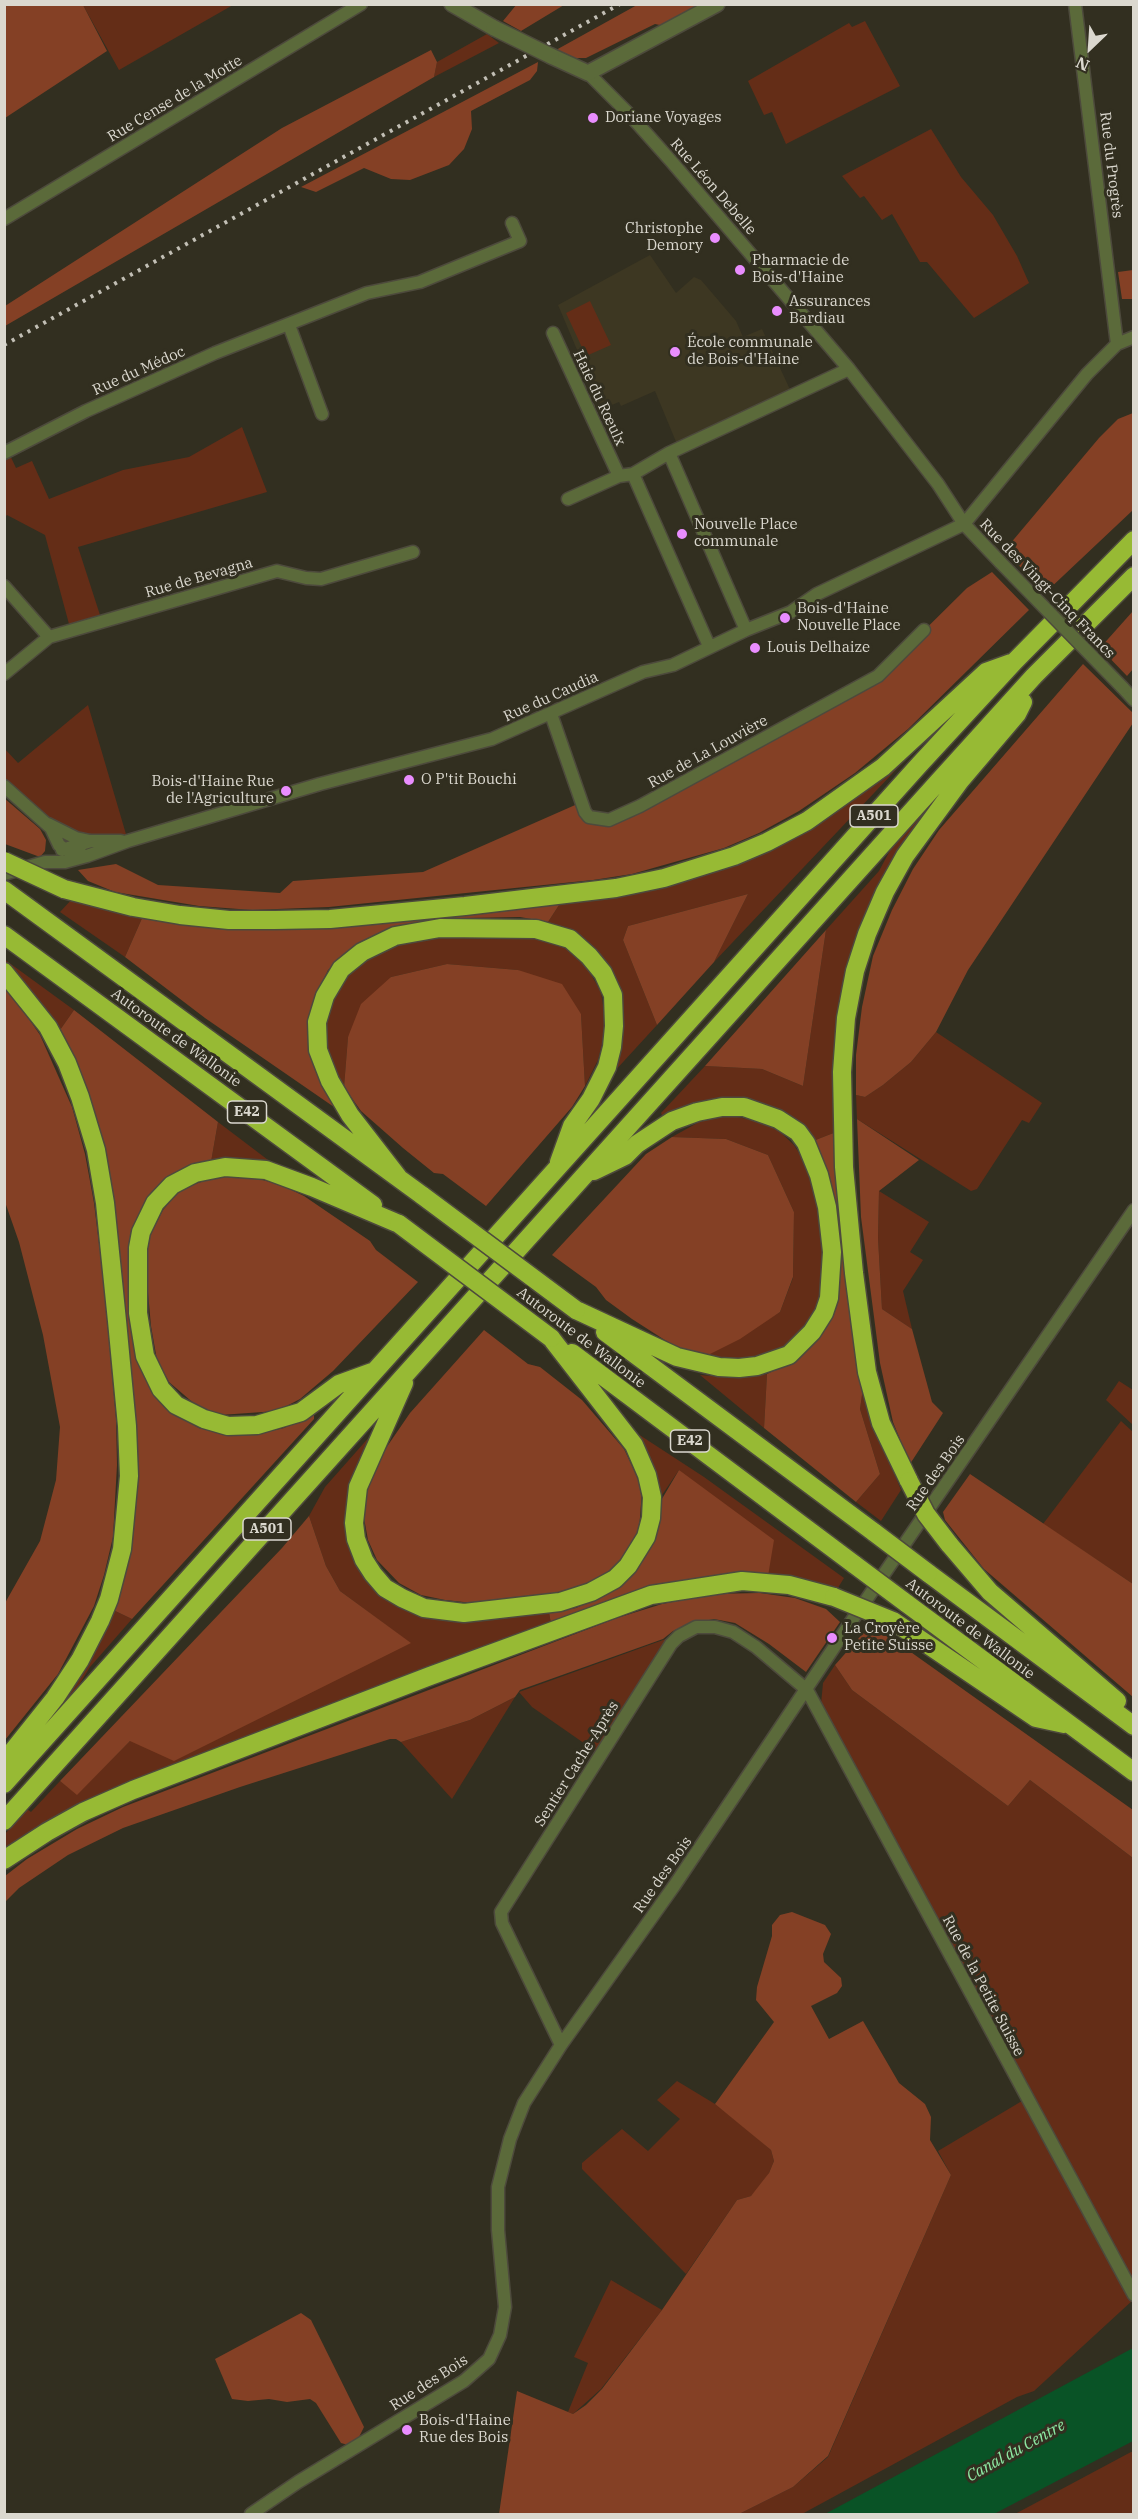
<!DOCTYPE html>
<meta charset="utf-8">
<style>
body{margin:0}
#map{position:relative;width:1138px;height:2519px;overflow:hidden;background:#322f20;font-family:"IBM Plex Serif",serif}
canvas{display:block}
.frame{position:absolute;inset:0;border:6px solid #dbd8cf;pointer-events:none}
.north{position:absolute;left:1060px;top:18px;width:60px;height:60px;-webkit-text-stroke:4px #322f20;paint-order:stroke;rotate:205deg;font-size:16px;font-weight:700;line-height:24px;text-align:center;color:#dbd8cf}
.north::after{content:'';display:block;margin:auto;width:21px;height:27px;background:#dbd8cf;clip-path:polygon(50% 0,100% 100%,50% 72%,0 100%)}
</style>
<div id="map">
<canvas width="1138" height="2519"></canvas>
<div class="frame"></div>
<div class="north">N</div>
</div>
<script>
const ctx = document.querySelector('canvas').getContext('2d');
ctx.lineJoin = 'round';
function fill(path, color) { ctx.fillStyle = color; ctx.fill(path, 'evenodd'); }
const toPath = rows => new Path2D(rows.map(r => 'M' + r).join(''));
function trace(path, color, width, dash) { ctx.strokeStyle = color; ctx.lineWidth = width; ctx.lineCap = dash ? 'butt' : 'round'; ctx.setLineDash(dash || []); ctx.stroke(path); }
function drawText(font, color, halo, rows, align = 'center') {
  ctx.font = font + ' "IBM Plex Serif",serif'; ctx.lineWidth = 6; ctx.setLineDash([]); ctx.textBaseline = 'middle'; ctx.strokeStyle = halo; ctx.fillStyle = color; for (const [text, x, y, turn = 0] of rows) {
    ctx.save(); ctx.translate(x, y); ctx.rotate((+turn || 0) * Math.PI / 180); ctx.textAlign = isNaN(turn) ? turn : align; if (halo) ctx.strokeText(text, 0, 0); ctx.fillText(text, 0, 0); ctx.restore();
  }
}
fill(toPath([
 [650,255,676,293,694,277,701,280,736,321,743,337,762,329,793,396,679,449,655,391,621,406,619,402,590,414,580,392,592,385,558,305]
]), '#3d3722');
fill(toPath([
 [83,5,233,5,119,70],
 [865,21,900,86,786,144,772,112,764,115,748,81,849,23,852,27],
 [487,34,499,43,434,77,437,62],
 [931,129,961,177,993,215,1017,256,1029,283,974,318,927,262,920,262,892,214,882,220,864,196,860,198,842,176],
 [590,301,611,345,586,356,566,313],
 [242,427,267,492,78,547,100,615,69,624,45,535,7,515,5,517,5,453,8,451,16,468,32,461,49,499,123,470,189,457],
 [88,705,128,841,76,838,5,786,4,748,18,763],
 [907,752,910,755,714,962,748,894,628,926,623,940,657,1025,613,1073,622,1039,623,1000,611,972,576,935,548,922,561,902,715,869],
 [947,782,871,911,836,1132,813,1141,776,1110,664,1120,661,1113,705,1066,762,1069,803,1086,826,930,879,871,895,841],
 [73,898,143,916,125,957,60,912],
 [442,936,540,937,563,946,579,958,589,971,601,992,604,1012,604,1037,598,1060,585,1086,581,1014,518,970,447,964,391,977,348,1037,344,1087,335,1073,328,1049,326,1020,331,999,343,978,358,963,402,942],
 [4,959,74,1010,60,1030,5,964],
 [936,1032,1042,1103,1029,1123,1022,1120,977,1189,971,1191,857,1119,856,1095,865,1097,883,1085,911,1062],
 [727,1115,758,1121,778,1130,794,1145,809,1169,821,1216,825,1266,822,1292,814,1317,797,1338,779,1351,760,1359,734,1362,704,1357,780,1312,793,1278,794,1212,768,1155,726,1139,672,1137,699,1122],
 [218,1122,276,1166,211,1162],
 [879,1191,929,1222,910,1252,923,1260,903,1291,912,1329,882,1309,878,1238],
 [767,1374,764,1428,700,1375,737,1378],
 [864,1381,886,1453,901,1490,881,1521,856,1502,880,1474,860,1409],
 [1119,1381,1133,1390,1133,1425,1106,1400],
 [1121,1421,1133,1432,1133,1584,1043,1524],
 [635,1432,704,1477,844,1578,836,1591,768,1576,679,1470,658,1501],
 [371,1435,355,1474,347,1499,347,1518,370,1579,479,1620,549,1612,551,1624,5,1853,5,1834,27,1809,31,1812,60,1781,77,1794,130,1741,410,1643,340,1591,326,1566,309,1516,325,1487],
 [111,1609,132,1619,90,1667,76,1690,50,1721,47,1718],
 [688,1631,601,1755,532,1707,519,1692],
 [835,1665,852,1690,1008,1806,1030,1780,1133,1858,1133,2300,1034,2391,1017,2397,802,2514,739,2514,793,2487,828,2457,951,2175,938,2151,1027,2098,821,1704,823,1683],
 [515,1697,452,1799,401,1742,470,1720],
 [677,2081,715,2104,748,2130,771,2150,774,2161,769,2173,759,2189,751,2196,737,2200,686,2274,582,2169,582,2163,622,2129,648,2151,680,2119,657,2100],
 [611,2280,662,2310,601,2389,573,2414,568,2412,588,2363,574,2357],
 [1131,2452,1133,2452,1133,2514,1015,2514]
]), '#642d17');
fill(toPath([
 [5,4,83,5,107,51,5,118],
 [517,4,564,4,564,5,521,31,503,21],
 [637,5,717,5,674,28,655,24,586,58,571,58,556,50],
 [431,50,437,62,434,77,5,326,5,306,282,128],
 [538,62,537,71,530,80,471,111,472,129,464,149,449,165,410,180,391,179,364,168,316,192,301,187],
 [1133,270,1133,299,1122,299,1118,272],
 [1133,413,1133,510,1046,592,1004,551,1099,438,1118,419],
 [992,572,1029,610,908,729,855,773,799,811,759,833,724,848,632,874,593,880,329,907,252,910,199,906,115,892,88,881,78,870,116,864,158,885,280,893,293,881,423,872,582,802,602,820,878,676,967,588],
 [1133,611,1133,669,1127,676,1100,648],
 [1083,664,1133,713,1133,723,968,970,936,1032,911,1062,883,1085,865,1097,856,1095,856,1055,862,1007,873,956,892,910,913,869,939,830],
 [4,798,40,829,46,840,45,851,40,857,5,844],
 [748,894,714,962,657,1025,623,940,628,926],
 [561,902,548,922,520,917,467,918,413,925,373,936,346,953,328,970,317,993,322,1080,334,1107,205,1018,125,957,143,916,192,923],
 [826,930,803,1086,762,1069,705,1066],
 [447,964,518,970,562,984,581,1014,585,1086,572,1107,486,1206,443,1174,434,1173,403,1148,361,1111,344,1087,348,1037,361,1004,391,977],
 [5,989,20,1006,40,1035,72,1107,85,1154,94,1203,103,1276,116,1418,117,1465,113,1537,104,1575,94,1606,58,1674,5,1740,5,1603,40,1541,56,1480,60,1427,43,1335,19,1242,5,1202],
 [74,1010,218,1122,211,1162,180,1172,132,1235,129,1269,136,1349,171,1411,199,1428,223,1434,251,1435,284,1428,314,1412,314,1419,132,1619,111,1609,135,1501,78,1067,60,1030],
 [857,1119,919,1160,879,1191,878,1238,882,1309,912,1329,932,1402,943,1413,910,1464,893,1422,880,1363,861,1217],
 [836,1132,864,1381,860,1409,880,1474,856,1502,764,1428,767,1374,783,1366,823,1330,836,1214,829,1176,813,1141],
 [672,1137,726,1139,768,1155,794,1212,793,1277,780,1312,740,1339,704,1357,671,1344,632,1319,606,1300,596,1287,552,1255,646,1154],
 [246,1176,279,1184,304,1196,370,1241,376,1250,418,1282,333,1371,300,1399,277,1411,220,1415,197,1406,169,1382,157,1360,151,1326,145,1259,150,1235,163,1210,176,1194,192,1185,216,1177],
 [484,1330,528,1364,540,1367,582,1400,624,1449,636,1474,642,1491,639,1530,630,1550,614,1568,592,1583,562,1593,473,1603,445,1600,421,1595,399,1583,377,1560,368,1540,364,1518,366,1494,373,1467,410,1413],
 [679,1470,774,1540,768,1576,551,1624,549,1612,576,1608,607,1592],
 [970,1474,1133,1584,1133,1697,984,1569,945,1520,943,1512],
 [309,1516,326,1566,340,1591,411,1643,174,1761,130,1741,77,1795,60,1781,282,1548],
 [760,1593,795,1598,826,1609,840,1622,806,1672,769,1644,735,1623,714,1619,690,1624,673,1631,663,1639,520,1690,515,1697,470,1720,401,1742,396,1739,390,1739,240,1787,123,1828,68,1855,19,1888,5,1902,5,1876,27,1859,77,1829,123,1807,617,1618,662,1604,711,1594],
 [866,1630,884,1633,1133,1810,1133,1858,1030,1780,1008,1806,852,1690,835,1665],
 [792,1912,825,1925,831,1934,823,1954,824,1962,841,1978,842,1986,837,1993,811,2006,829,2039,863,2021,899,2083,925,2104,931,2117,930,2140,951,2175,828,2456,793,2487,739,2514,499,2514,517,2391,573,2414,586,2405,602,2389,662,2310,737,2200,751,2196,769,2173,774,2161,771,2150,715,2104,774,2022,756,2000,757,1987,772,1936,772,1925,780,1915],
 [301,2313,311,2320,364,2427,357,2441,348,2445,341,2443,316,2403,310,2399,287,2402,269,2399,248,2401,232,2399,215,2359]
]), '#844025');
fill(toPath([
 [1133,2348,1133,2441,994,2514,825,2514]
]), '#095326');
const minor = toPath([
 [1075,4,1117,344],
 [588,73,629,114,671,161,849,369,938,484,964,524,1001,563],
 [4,219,361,4],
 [289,325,322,414],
 [553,333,619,476],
 [4,453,86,411,215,353,367,293,420,282,520,241,512,223],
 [669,453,746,630],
 [633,474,709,646],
 [568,499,619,476,633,474,669,453,849,369],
 [4,586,49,637],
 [4,674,49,637,277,571,306,578,321,579,413,552],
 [1123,688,1134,700],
 [551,714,585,812,589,817,609,820,640,806,878,676,924,630],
 [4,786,51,828,59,845,64,849,83,855],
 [48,824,76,838,90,841],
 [62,850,91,841,121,841],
 [4,874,45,862,65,862,87,856,128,841,320,784,492,739,643,672,673,665,746,630,791,612,817,594,964,524,1087,374,1117,344,1134,337],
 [561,2045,502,1923,501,1912,671,1644,679,1636,696,1627,715,1627,733,1632,756,1647,807,1690,1134,2295],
 [251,2514,298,2482,464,2381,489,2359,500,2335,505,2307,498,2230,498,2187,510,2139,524,2103,561,2045,674,1886,853,1619,1134,1210]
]);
const tertiary = toPath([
 [452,4,494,28],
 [551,56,588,73,717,4]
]);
const motorway = toPath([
 [64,889,133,907,180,915,229,920,275,920,330,919,465,906,616,888,664,878,734,856,767,842,807,821,883,767,986,672,1011,663],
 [4,890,423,1196],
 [4,935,373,1205],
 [4,972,48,1027,67,1063,80,1097,96,1150,105,1203,117,1321,127,1426,129,1476,122,1549,109,1599,100,1621,80,1660,55,1698,4,1762],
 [398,1177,350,1115,330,1081,318,1050,317,1022,325,996,341,969,362,952,395,936,440,928,536,929,570,939,589,956,603,973,613,995,614,1026,612,1047,607,1067,591,1099,572,1126,559,1162],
 [576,1310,677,1357,719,1367,739,1368,757,1366,789,1355,812,1332,824,1313,829,1298,832,1252,827,1207,819,1175,806,1143,798,1132,778,1119,744,1107,722,1107,697,1112,672,1121,637,1144,625,1156,594,1171],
 [605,1332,875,1533],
 [572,1353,855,1565],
 [372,1372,339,1384,301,1412,257,1425,228,1426,204,1419,176,1405,161,1389,145,1356,138,1313,138,1248,141,1232,155,1203,172,1185,195,1173,225,1167,266,1170,312,1187,399,1224],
 [404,1383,358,1487,354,1523,356,1539,364,1560,373,1574,385,1588,402,1598,424,1608,464,1613,560,1602,591,1592,615,1579,628,1566,646,1537,651,1518,652,1497,647,1475,634,1445,551,1338],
 [909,1481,881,1423,867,1372,854,1273,844,1167,842,1072,846,1018,855,971,867,934,885,892,905,856,960,781,1017,714,1023,702],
 [949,1544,990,1592,1117,1701],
 [928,1573,1134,1726],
 [906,1603,1134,1772],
 [893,1621,1036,1718,1064,1724],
 [4,1784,919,765,1015,661,1134,540],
 [4,1821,938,782,1034,676,1134,576],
 [4,1860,47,1832,83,1812,133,1790,430,1676,651,1595,742,1581,789,1585,834,1597]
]);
trace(minor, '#4d4a3c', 15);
trace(tertiary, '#4d4a3c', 18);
trace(motorway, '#4d4a3c', 21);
trace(minor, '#5b6a3a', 12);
trace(tertiary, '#5b6a3a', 15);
trace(motorway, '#97ba34', 18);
trace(toPath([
 [4,345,620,4]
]), '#c2bfb5', 4, [3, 6]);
const minorBridge = toPath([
 [1001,563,1123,688]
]);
const tertiaryBridge = toPath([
 [494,28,551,56]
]);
const motorwayBridge = toPath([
 [4,861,64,889],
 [423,1196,576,1310],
 [399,1224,551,1338],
 [909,1481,926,1514,949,1544],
 [875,1533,928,1573],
 [855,1565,906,1603],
 [834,1597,893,1621]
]);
trace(minorBridge, '#4d4a3c', 15, []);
trace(tertiaryBridge, '#4d4a3c', 18, []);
trace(motorwayBridge, '#4d4a3c', 21, []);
trace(minorBridge, '#5b6a3a', 12);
trace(tertiaryBridge, '#5b6a3a', 15);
trace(motorwayBridge, '#97ba34', 18);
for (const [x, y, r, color] of [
 [593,118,6,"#e98dfe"],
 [715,238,6,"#e98dfe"],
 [740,270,6,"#e98dfe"],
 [777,311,6,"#e98dfe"],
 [675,352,6,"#e98dfe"],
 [682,534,6,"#e98dfe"],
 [785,618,6,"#e98dfe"],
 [755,648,6,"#e98dfe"],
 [409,780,6,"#e98dfe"],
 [286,791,6,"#e98dfe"],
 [832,1638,6,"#e98dfe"],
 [407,2430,6,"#e98dfe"]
]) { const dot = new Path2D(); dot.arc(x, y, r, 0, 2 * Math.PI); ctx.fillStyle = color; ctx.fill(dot); trace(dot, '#322f20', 2); }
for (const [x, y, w] of [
 [874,816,48],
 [247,1112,39],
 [690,1441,39],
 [267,1529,48]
]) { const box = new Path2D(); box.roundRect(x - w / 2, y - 11, w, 22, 4.5); ctx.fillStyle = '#322f20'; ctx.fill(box); trace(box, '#dbd8cf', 1.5); }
drawText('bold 14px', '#dbd8cf', null, [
 ["A501",874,816],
 ["E42",247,1112],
 ["E42",690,1441],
 ["A501",267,1529]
]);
drawText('15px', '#dbd8cf', '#322f20', [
 ["Rue Cense de la Motte",175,99,-31],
 ["Rue du Progrès",1111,165,83],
 ["Rue Léon Debelle",713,187,49],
 ["Rue du Médoc",139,371,-24],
 ["Haie du Rœulx",599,398,65],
 ["Rue de Bevagna",199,578,-16],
 ["Rue des Vingt-Cinq Francs",1047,589,46],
 ["Rue du Caudia",551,697,-24],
 ["Rue de La Louvière",708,752,-29],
 ["Autoroute de Wallonie",176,1038,36],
 ["Autoroute de Wallonie",581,1338,37],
 ["Rue des Bois",936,1473,-55],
 ["Autoroute de Wallonie",970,1629,37],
 ["Sentier Cache-Après",577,1764,-58],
 ["Rue des Bois",663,1875,-55],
 ["Rue de la Petite Suisse",983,1986,62],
 ["Rue des Bois",429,2383,-33]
]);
drawText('15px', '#dbd8cf', '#322f20', [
 ["Doriane Voyages",605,118],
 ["Christophe",703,229,"right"],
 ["Demory",703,246,"right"],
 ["Pharmacie de",752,261],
 ["Bois-d'Haine",752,278],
 ["Assurances",789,302],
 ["Bardiau",789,319],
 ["École communale",687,343],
 ["de Bois-d'Haine",687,360],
 ["Nouvelle Place",694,525],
 ["communale",694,542],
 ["Bois-d'Haine",797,609],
 ["Nouvelle Place",797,626],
 ["Louis Delhaize",767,648],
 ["O P'tit Bouchi",421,780],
 ["Bois-d'Haine Rue",274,782,"right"],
 ["de l'Agriculture",274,799,"right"],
 ["La Croyère",844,1629],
 ["Petite Suisse",844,1646],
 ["Bois-d'Haine",419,2421],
 ["Rue des Bois",419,2438]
], 'left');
drawText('italic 16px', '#8de9a3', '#322f20', [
 ["Canal du Centre",1016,2451,-29]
]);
</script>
